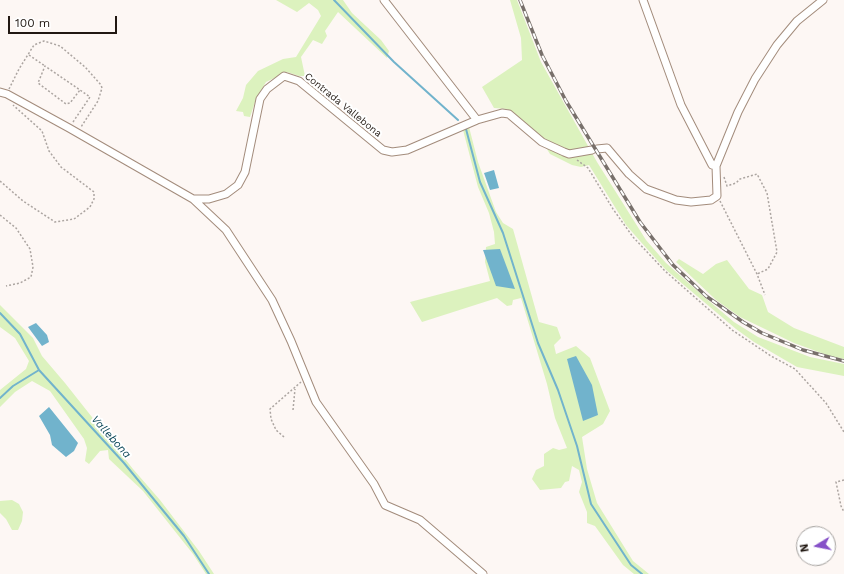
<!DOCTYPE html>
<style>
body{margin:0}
#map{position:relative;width:844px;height:574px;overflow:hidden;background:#fdf7f4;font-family:"Work Sans",sans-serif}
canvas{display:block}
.north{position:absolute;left:796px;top:526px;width:40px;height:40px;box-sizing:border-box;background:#fff;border:1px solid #a6a3a0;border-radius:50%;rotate:260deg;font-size:11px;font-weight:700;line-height:16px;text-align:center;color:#211812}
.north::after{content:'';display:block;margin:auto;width:14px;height:18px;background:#8651c8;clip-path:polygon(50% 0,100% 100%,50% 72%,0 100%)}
.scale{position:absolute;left:8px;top:16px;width:109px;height:18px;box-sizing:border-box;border:2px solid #211812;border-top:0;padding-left:5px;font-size:12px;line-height:14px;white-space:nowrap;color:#211812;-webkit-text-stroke:3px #fff;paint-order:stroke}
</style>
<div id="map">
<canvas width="844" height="574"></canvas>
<div class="north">N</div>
<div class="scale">100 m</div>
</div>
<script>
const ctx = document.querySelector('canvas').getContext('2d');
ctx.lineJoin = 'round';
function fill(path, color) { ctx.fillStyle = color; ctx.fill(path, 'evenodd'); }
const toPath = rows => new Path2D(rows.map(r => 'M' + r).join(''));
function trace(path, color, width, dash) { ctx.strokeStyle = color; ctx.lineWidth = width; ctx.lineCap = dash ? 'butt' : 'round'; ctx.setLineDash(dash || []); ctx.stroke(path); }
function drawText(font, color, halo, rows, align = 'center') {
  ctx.font = font + ' "Work Sans",sans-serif'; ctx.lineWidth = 4; ctx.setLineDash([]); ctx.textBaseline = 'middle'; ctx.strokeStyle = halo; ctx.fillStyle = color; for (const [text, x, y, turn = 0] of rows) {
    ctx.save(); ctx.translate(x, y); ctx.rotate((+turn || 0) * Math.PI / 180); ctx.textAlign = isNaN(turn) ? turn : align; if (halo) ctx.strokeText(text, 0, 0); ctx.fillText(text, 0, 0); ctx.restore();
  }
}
fill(toPath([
 [276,0,343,0,352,13,381,40,389,51,387,58,338,12,325,31,327,36,322,44,313,40,301,57,305,76,299,76,287,72,266,82,256,99,250,117,244,116,243,112,236,111,243,98,246,85,258,71,283,59,296,57,321,16,318,10,309,3,297,12],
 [510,0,517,0,541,62,597,162,646,240,666,263,709,301,734,322,758,337,810,357,844,364,844,376,797,367,754,342,736,329,665,269,640,241,626,225,589,165,581,167,572,165,550,154,540,138,507,109,494,108,482,87,522,60,521,38],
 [469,127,478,162,496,212,503,223,513,229,539,322,557,327,561,338,554,345,556,354,576,346,590,358,610,411,603,424,582,437,587,469,597,503,633,561,649,574,634,574,623,565,595,526,587,523,587,512,579,492,582,482,579,470,572,466,569,481,565,482,561,488,540,490,532,479,536,470,544,466,544,454,553,448,559,450,567,448,555,418,547,384,521,298,513,300,512,305,507,306,497,298,422,322,410,302,490,281,485,262,486,247,495,244,494,232,489,213,478,187,463,130],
 [679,259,703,274,716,264,727,260,749,289,762,295,768,312,794,328,844,347,844,359,827,355,794,343,740,317,716,300,676,262],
 [0,305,33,338,42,356,65,383,133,469,160,500,199,551,214,574,206,574,193,554,143,491,109,459,108,450,100,451,89,464,85,461,87,448,84,439,50,391,32,381,15,392,0,407,0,390,26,369,29,361,15,338,0,327],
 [12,500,19,504,23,512,22,521,18,530,12,530,6,519,0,513,0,501]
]), '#dcf2be');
fill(toPath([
 [494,170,499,188,490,190,484,173],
 [500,249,515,289,496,286,483,250],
 [36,323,47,335,49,342,42,346,28,327],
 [576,356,592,385,598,415,583,421,567,359],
 [49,407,78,443,74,451,66,457,52,445,50,435,39,416]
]), '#71b3cc');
trace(toPath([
 [334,0,394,62,458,120],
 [466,129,480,182,503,233,538,343,558,390,577,446,591,504,631,565,642,574],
 [0,313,20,334,39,370,124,463,184,536,209,574],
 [0,398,13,386,39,370]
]), '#71b3cc', 2);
const street = toPath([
 [384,0,477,120],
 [643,0,681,105,712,165,716,166],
 [0,92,7,94,69,128,193,199,209,199,226,194,238,185,245,172,260,99,267,89,284,76,299,81,383,150,392,152,407,150,477,120,502,113,509,114,542,142,564,152,569,154,592,150],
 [597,149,607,148,629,174,646,189,676,200,691,202,711,200,717,196,716,166,738,112,755,79,777,45,797,21,823,0],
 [193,199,226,230,272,300,291,341,316,402,374,484,385,505,420,520,483,574]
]);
trace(street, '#a38c7c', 9);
trace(toPath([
 [29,55,45,66],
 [9,89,19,69,34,45,44,41,60,46,85,67,101,85,102,88,98,101,81,127],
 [73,122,90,97,80,90,45,66,38,83,66,104,70,103,80,90],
 [577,160,588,168,613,209,633,237,665,271,732,330,771,356,795,369,826,403,844,432],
 [724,177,727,186,736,183,740,179,757,174,767,193,777,252,768,269,757,274],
 [0,181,23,201,55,222,74,219,90,207,94,199,94,192,61,167,49,151,42,131,13,105],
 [720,201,757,274,765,295],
 [0,215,16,228,30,249,33,267,31,277,20,283,6,286],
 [293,410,295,389],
 [284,437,276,430,271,419,270,409,301,382],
 [844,480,836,482,841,506,844,512]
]), '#aca5a1', 1.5, [2, 2]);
trace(street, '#fff', 7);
const rail = toPath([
 [520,0,542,55,566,101,640,222,673,265,706,296,743,322,762,333,803,350,844,361]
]);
trace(rail, '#78706b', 3.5);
trace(rail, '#fff', 2, [6]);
drawText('10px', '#211812', '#fff', [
 ["Contrada Vallebona",343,105,39]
]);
drawText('italic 11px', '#084456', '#fff', [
 ["Vallebona",111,437,48]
]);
</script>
